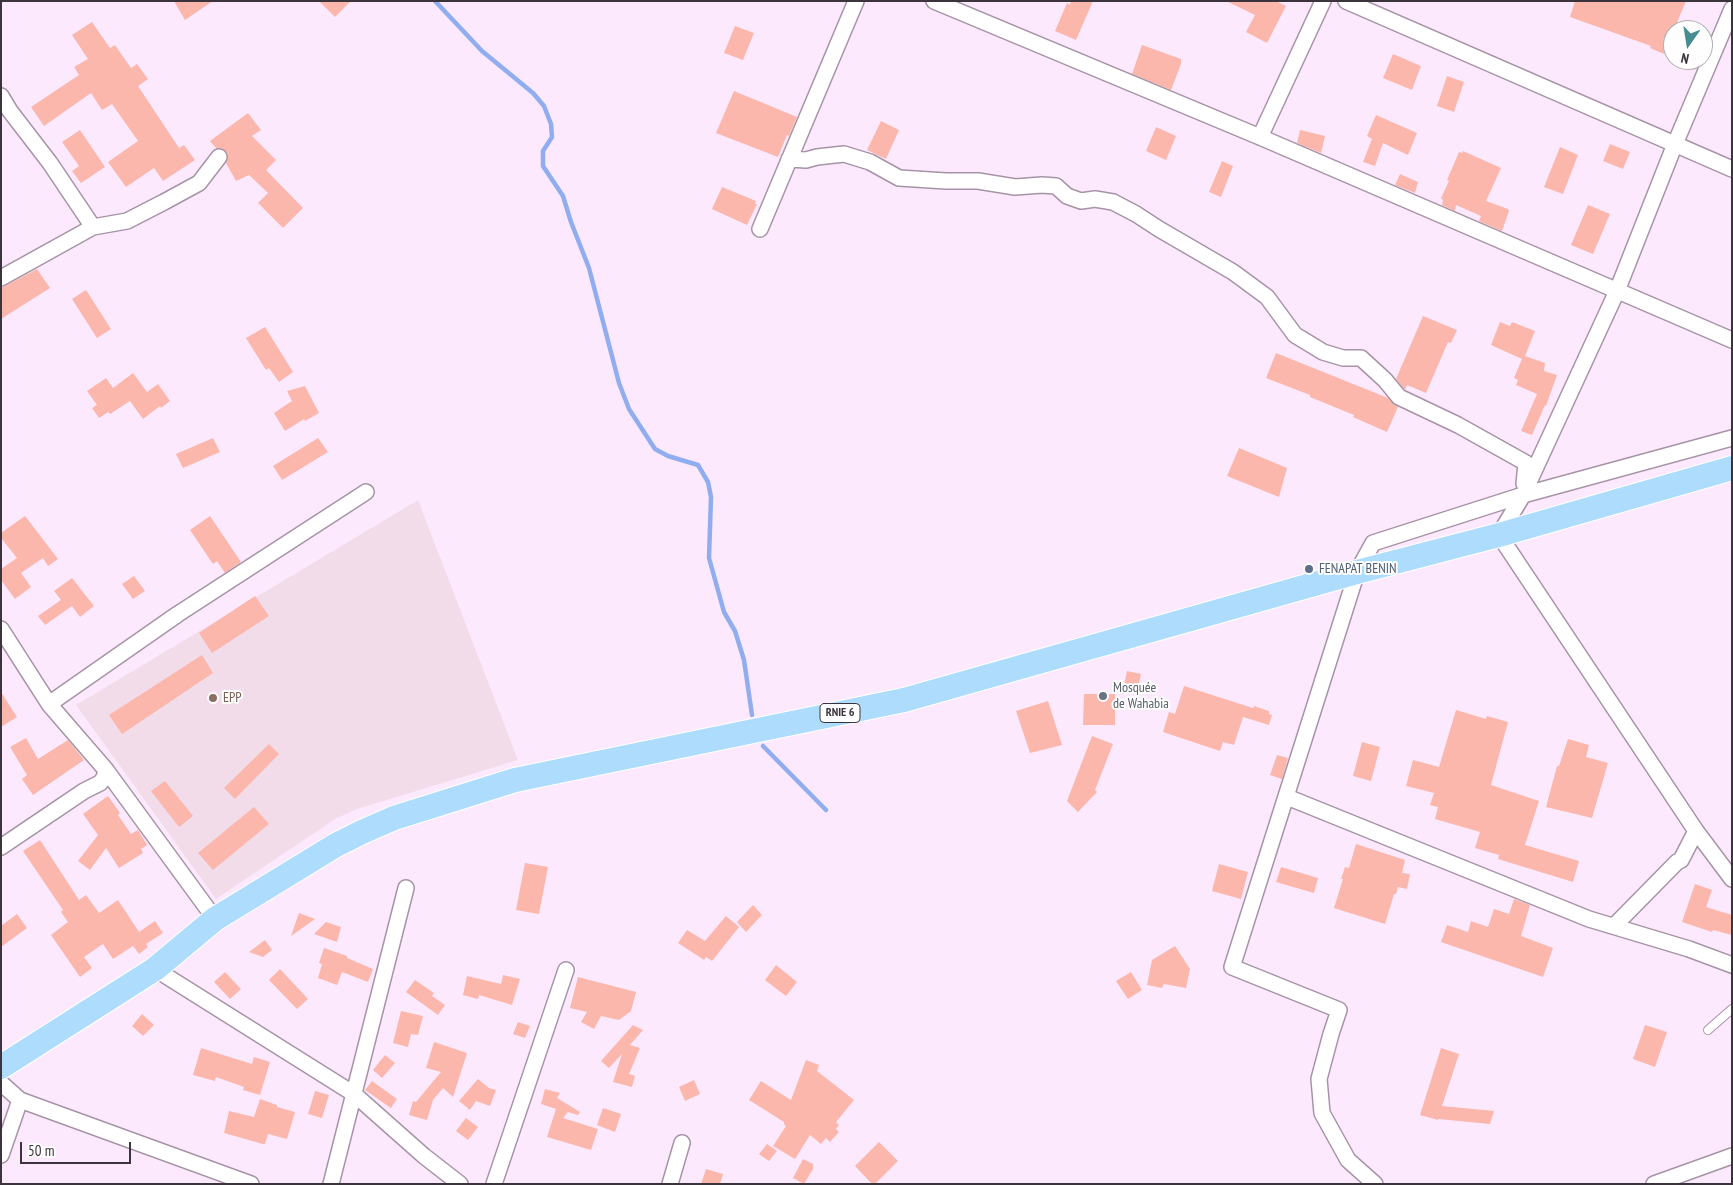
<!DOCTYPE html>
<meta charset="utf-8">
<style>
body{margin:0}
#map{position:relative;width:1733px;height:1185px;overflow:hidden;background:#fde9fd;font-family:"PT Sans Narrow",sans-serif}
canvas{display:block}
.frame{position:absolute;inset:0;border:2px solid #3c343c;pointer-events:none}
.north{position:absolute;left:1663px;top:20px;width:50px;height:50px;box-sizing:border-box;background:#fefefe;border:1px solid #b0adb0;border-radius:50%;rotate:193deg;font-size:14px;font-weight:700;line-height:20px;text-align:center;color:#3c343c}
.north::after{content:'';display:block;margin:auto;width:18px;height:22px;background:#458d90;clip-path:polygon(50% 0,100% 100%,50% 72%,0 100%)}
.scale{position:absolute;left:20px;top:1142px;width:111px;height:22px;box-sizing:border-box;border:2px solid #3c343c;border-top:0;padding-left:6px;font-size:15px;line-height:18px;white-space:nowrap;color:#3c343c;-webkit-text-stroke:4px #fefefe;paint-order:stroke}
</style>
<div id="map">
<canvas width="1733" height="1185"></canvas>
<div class="frame"></div>
<div class="north">N</div>
<div class="scale">50 m</div>
</div>
<script>
const ctx = document.querySelector('canvas').getContext('2d');
ctx.lineJoin = 'round';
function fill(path, color) { ctx.fillStyle = color; ctx.fill(path, 'evenodd'); }
const toPath = rows => new Path2D(rows.map(r => 'M' + r).join(''));
function trace(path, color, width, dash) { ctx.strokeStyle = color; ctx.lineWidth = width; ctx.lineCap = dash ? 'butt' : 'round'; ctx.setLineDash(dash || []); ctx.stroke(path); }
function drawText(font, color, halo, rows, align = 'center') {
  ctx.font = font + ' "PT Sans Narrow",sans-serif'; ctx.lineWidth = 4; ctx.setLineDash([]); ctx.textBaseline = 'middle'; ctx.strokeStyle = halo; ctx.fillStyle = color; for (const [text, x, y, turn = 0] of rows) {
    ctx.save(); ctx.translate(x, y); ctx.rotate((+turn || 0) * Math.PI / 180); ctx.textAlign = isNaN(turn) ? turn : align; if (halo) ctx.strokeText(text, 0, 0); ctx.fillText(text, 0, 0); ctx.restore();
  }
}
fill(toPath([
 [418,500,518,760,357,809,335,819,216,899,76,705]
]), '#f2dce9');
trace(toPath([
 [435,1,482,51,533,93,544,106,551,124,552,137,543,151,543,166,563,196,571,222,589,268,619,383,629,409,655,449,668,456,698,465,708,482,711,497,709,558,724,612,735,631,744,660,752,715],
 [763,746,826,810]
]), '#8fadef', 4.5);
fill(toPath([
 [174,1,213,1,185,20],
 [319,1,351,1,335,17],
 [1071,1,1093,1,1076,40,1055,31,1067,3,1070,5],
 [1226,1,1276,1,1286,6,1267,43,1246,32,1255,15],
 [1575,1,1686,1,1664,54,1650,48,1651,46,1570,17],
 [92,22,110,48,115,45,131,68,137,64,148,79,138,86,179,148,184,145,195,160,163,181,154,168,126,187,108,162,138,141,112,104,102,110,91,93,44,126,31,107,79,75,74,67,88,59,72,35],
 [735,26,754,33,743,60,724,53],
 [1142,45,1181,59,1181,64,1171,90,1132,74],
 [1393,54,1421,66,1412,90,1383,78],
 [1447,76,1464,82,1454,112,1437,106],
 [734,91,797,117,789,136,787,135,778,157,716,133],
 [248,113,261,130,252,136,276,160,266,170,303,208,283,228,258,203,268,193,249,175,236,181,226,163,228,158,227,153,221,148,216,148,210,141],
 [1376,115,1417,133,1408,155,1383,143,1375,166,1363,162,1372,139,1367,136],
 [881,121,899,130,886,159,867,150],
 [1156,127,1176,136,1166,160,1146,151],
 [80,130,105,167,81,183,72,171,79,166,62,142],
 [1300,130,1325,136,1321,153,1297,143],
 [1610,144,1630,152,1623,169,1603,161],
 [1560,147,1578,155,1563,194,1544,187],
 [1463,151,1501,168,1486,201,1508,209,1509,211,1502,231,1479,221,1481,216,1456,205,1455,211,1442,205,1443,200,1441,198,1449,181,1447,180,1459,152,1462,153],
 [1222,161,1233,166,1221,197,1209,192],
 [1400,174,1418,182,1415,193,1395,185],
 [722,187,756,201,755,204,757,204,747,225,712,209],
 [1588,205,1610,214,1593,254,1571,245],
 [37,269,50,288,1,319,1,288],
 [86,290,111,329,97,338,72,299],
 [1423,316,1457,330,1451,343,1448,342,1426,393,1407,385,1405,390,1396,379],
 [1500,322,1510,326,1512,322,1535,331,1525,356,1545,363,1544,371,1557,375,1546,406,1545,405,1532,435,1521,431,1537,394,1516,385,1518,380,1514,378,1522,359,1491,345],
 [265,327,293,372,279,382,269,368,266,370,246,338],
 [1276,353,1388,398,1398,407,1387,432,1353,417,1354,415,1310,397,1310,395,1266,378],
 [133,373,147,392,158,384,170,401,161,408,160,406,143,419,130,401,110,414,108,412,99,418,92,408,97,405,87,391,106,378,113,388],
 [305,386,319,413,305,421,304,419,285,431,274,413,292,401,287,391],
 [213,438,220,452,183,468,176,454],
 [318,438,328,452,282,480,273,466],
 [1239,448,1287,468,1279,497,1227,476],
 [25,516,58,559,48,566,43,558,21,573,31,587,15,599,1,580,1,569,17,558,1,538,1,533],
 [210,516,241,562,225,573,217,561,213,564,190,530],
 [134,576,145,591,133,599,122,584],
 [72,578,94,606,80,617,72,606,45,625,38,616,61,600,54,591],
 [255,596,269,616,212,653,199,633],
 [202,655,213,673,122,734,109,715],
 [1127,671,1141,674,1138,688,1124,685],
 [1184,686,1253,708,1254,706,1269,711,1269,714,1272,715,1269,725,1243,717,1234,745,1223,742,1220,751,1163,732,1169,712,1175,714],
 [1,692,17,717,1,727],
 [1084,694,1115,694,1115,725,1083,725],
 [1048,701,1062,745,1030,753,1016,711],
 [1456,710,1486,719,1487,716,1508,722,1491,785,1539,801,1525,845,1579,861,1573,882,1498,859,1499,855,1475,848,1480,832,1435,819,1438,807,1430,805,1434,793,1406,786,1413,760,1439,767],
 [1092,736,1113,744,1095,790,1097,792,1078,812,1067,801],
 [26,738,38,759,68,740,84,760,33,795,22,779,27,775,10,747],
 [1568,739,1589,745,1586,757,1608,763,1592,818,1546,807,1557,766,1559,766],
 [1362,742,1380,747,1371,781,1353,776],
 [269,744,279,754,235,799,224,788],
 [1277,755,1288,758,1282,779,1270,775],
 [165,781,193,816,179,827,151,791],
 [108,796,120,813,118,815,131,834,138,830,147,845,141,849,143,853,119,868,106,848,90,870,78,861,98,835,83,814],
 [254,807,269,824,213,870,198,853],
 [40,840,79,900,86,895,99,913,118,900,139,932,155,921,163,933,146,944,148,947,139,954,133,946,113,959,103,944,84,957,92,968,80,977,51,935,68,922,61,912,63,910,23,851],
 [1356,844,1405,860,1402,873,1410,874,1407,889,1398,887,1396,894,1394,894,1385,924,1334,908,1343,879,1341,879,1345,867,1349,868],
 [525,863,548,867,539,914,516,910],
 [1219,864,1248,872,1241,899,1212,891],
 [1281,867,1318,878,1314,893,1276,882],
 [1695,884,1712,890,1706,907,1732,915,1732,935,1713,930,1712,932,1682,922],
 [1514,899,1530,905,1521,936,1553,948,1543,977,1441,942,1447,925,1468,932,1471,921,1488,927,1494,909,1509,914],
 [753,905,762,915,746,932,737,922],
 [299,913,315,919,291,936],
 [17,914,27,928,1,947,1,926],
 [726,916,739,927,712,961,706,957,704,960,678,943,687,930,705,941],
 [326,922,341,927,337,942,314,934],
 [265,940,272,950,263,957,249,952],
 [1175,946,1190,969,1186,988,1164,984,1162,988,1147,985,1152,960],
 [324,948,347,956,347,958,373,969,368,982,342,972,337,985,318,978,322,964,319,963],
 [776,965,797,982,786,996,765,980],
 [280,969,308,999,297,1009,269,980],
 [225,972,241,989,230,999,214,982],
 [1131,972,1142,990,1128,999,1116,981],
 [503,975,520,979,512,1005,479,995,478,999,463,995,467,976,501,984],
 [578,977,636,992,631,1011,619,1020,601,1016,594,1029,581,1022,587,1012,570,1008],
 [415,980,434,993,432,996,445,1005,438,1015,406,992],
 [401,1011,423,1016,418,1035,411,1034,408,1047,393,1043],
 [142,1014,154,1025,143,1036,132,1026],
 [518,1022,530,1026,525,1038,513,1034],
 [633,1025,643,1030,630,1045,640,1048,629,1074,635,1076,632,1087,613,1082,622,1054,609,1068,601,1061],
 [1645,1025,1667,1032,1655,1067,1633,1059],
 [434,1042,467,1053,453,1097,443,1088,433,1100,427,1120,409,1115,413,1101,416,1102,441,1072,426,1068],
 [201,1048,252,1064,254,1057,270,1062,260,1095,243,1090,244,1087,216,1077,215,1081,193,1075],
 [1441,1048,1459,1054,1442,1106,1494,1111,1490,1124,1438,1119,1438,1120,1420,1115],
 [385,1055,395,1063,382,1078,373,1070],
 [806,1060,819,1065,817,1071,854,1100,836,1122,839,1125,836,1129,839,1132,830,1142,826,1138,821,1144,810,1135,795,1159,773,1146,786,1126,784,1124,784,1122,749,1100,761,1081,791,1100],
 [478,1079,489,1088,496,1090,490,1106,476,1101,470,1110,459,1101],
 [694,1080,700,1094,685,1101,679,1087],
 [372,1081,397,1099,391,1108,365,1090],
 [545,1089,560,1093,557,1098,580,1112,578,1115,568,1112,563,1118,598,1129,591,1150,547,1137,556,1109,541,1104],
 [315,1091,329,1095,322,1118,308,1114],
 [260,1099,277,1105,277,1107,295,1112,287,1139,268,1134,265,1144,263,1144,224,1133,229,1111,254,1117],
 [603,1108,621,1114,615,1132,597,1125],
 [466,1118,478,1127,468,1140,456,1131],
 [879,1142,898,1161,875,1184,872,1184,855,1166],
 [767,1144,777,1151,769,1161,759,1154],
 [803,1159,813,1164,813,1169,804,1184,793,1178],
 [706,1169,723,1174,720,1184,701,1184]
]), '#fbb7ac');
const lane = toPath([
 [1708,1030,1732,1009]
]);
const street = toPath([
 [934,1,1260,137,1732,340],
 [1346,1,1732,169],
 [1732,9,1675,144,1617,291,1523,495,1499,535,1696,831,1732,879],
 [1,96,10,111,50,163,93,227],
 [1260,137,1323,1],
 [789,159,806,160,817,157,844,154,870,162,899,178,946,181,978,181,1015,187,1042,185,1056,186,1067,196,1081,201,1095,199,1113,202,1136,214,1159,229,1233,272,1252,286,1267,297,1295,335,1305,341,1323,352,1343,358,1361,358,1385,380,1399,397,1458,425,1526,463,1524,484],
 [760,229,856,1],
 [1,278,93,227,127,221,164,202,199,183,219,157],
 [1,629,49,704,106,770,215,919],
 [49,704,178,614,366,492],
 [1287,797,1589,919,1689,949,1732,965],
 [1,847,84,791,100,783,104,778,106,770],
 [1614,926,1677,862,1681,860,1696,831],
 [155,969,354,1094,424,1156,460,1184],
 [1,1083,20,1100,251,1184],
 [1,1155,20,1100],
 [331,1184,406,888],
 [494,1184,566,970],
 [670,1184,682,1143],
 [1375,1184,1348,1160,1322,1113,1319,1079,1331,1034,1339,1010,1232,967,1357,572,1373,543,1523,495,1732,438],
 [1654,1184,1732,1156]
]);
const primary = toPath([
 [1,1067,155,969,215,919,336,845,362,832,394,818,515,780,904,700,1357,572,1499,535,1732,468]
]);
trace(lane, '#a694a6', 10);
trace(street, '#a694a6', 18);
trace(primary, '#fff', 26);
trace(lane, '#fff', 8);
trace(street, '#fff', 15);
trace(primary, '#aedcfc', 24);
for (const [x, y, r, color] of [
 [1309,569,5,"#5c6f8a"],
 [1103,696,5,"#6b7280"],
 [213,698,5,"#8d6e63"]
]) { const dot = new Path2D(); dot.arc(x, y, r, 0, 2 * Math.PI); ctx.fillStyle = color; ctx.fill(dot); trace(dot, '#fefefe', 2); }
for (const [x, y, w] of [
 [840,713,40]
]) { const box = new Path2D(); box.roundRect(x - w / 2, y - 9.5, w, 19, 4); ctx.fillStyle = '#fefefe'; ctx.fill(box); trace(box, '#3c343c', 1); }
drawText('bold 12px', '#3c343c', null, [
 ["RNIE 6",840,713]
]);
drawText('14px', '#4e5e75', '#fefefe', [
 ["FENAPAT BENIN",1319,569]
], 'left');
drawText('14px', '#5b616d', '#fefefe', [
 ["Mosquée",1113,688],
 ["de Wahabia",1113,704]
], 'left');
drawText('14px', '#785e54', '#fefefe', [
 ["EPP",223,698]
], 'left');
</script>
